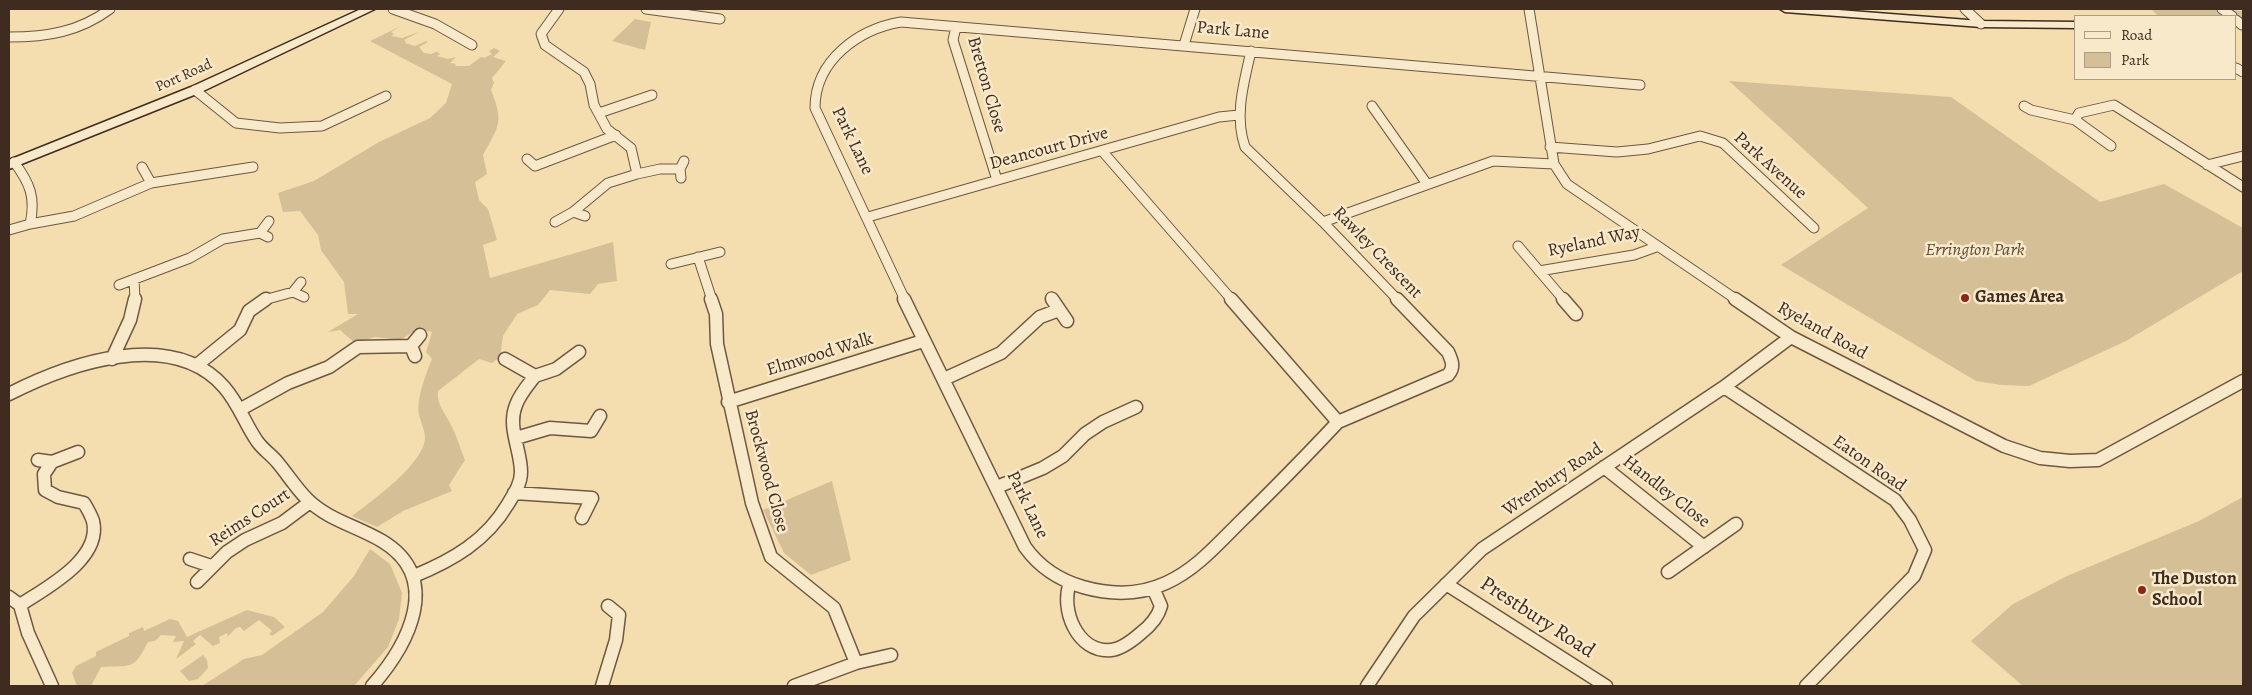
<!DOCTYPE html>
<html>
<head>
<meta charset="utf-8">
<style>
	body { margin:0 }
	#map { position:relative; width:2252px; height:695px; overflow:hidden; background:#f4ddae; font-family:Alegreya,serif }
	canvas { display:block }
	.frame { position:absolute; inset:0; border:10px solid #3f2b1f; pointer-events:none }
	.legend { position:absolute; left:2074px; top:15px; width:162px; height:65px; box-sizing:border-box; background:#f8e9ca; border:1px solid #ae9d86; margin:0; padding:6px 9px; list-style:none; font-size:15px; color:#3f2b1f }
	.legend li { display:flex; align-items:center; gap:10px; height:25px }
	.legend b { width:25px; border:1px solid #ae9d86 }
</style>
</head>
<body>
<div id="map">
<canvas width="2252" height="695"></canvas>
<div class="frame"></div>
<ul class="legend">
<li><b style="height:6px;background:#f8e9ca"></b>Road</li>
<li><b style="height:14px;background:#d5bf96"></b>Park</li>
</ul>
</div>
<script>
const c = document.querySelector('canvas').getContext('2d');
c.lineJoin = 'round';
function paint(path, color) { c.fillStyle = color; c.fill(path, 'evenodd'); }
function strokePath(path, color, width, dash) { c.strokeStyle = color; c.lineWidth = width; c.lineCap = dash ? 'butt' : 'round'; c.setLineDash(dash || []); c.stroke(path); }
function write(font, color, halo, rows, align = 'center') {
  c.font = font + ' Alegreya,serif'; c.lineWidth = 5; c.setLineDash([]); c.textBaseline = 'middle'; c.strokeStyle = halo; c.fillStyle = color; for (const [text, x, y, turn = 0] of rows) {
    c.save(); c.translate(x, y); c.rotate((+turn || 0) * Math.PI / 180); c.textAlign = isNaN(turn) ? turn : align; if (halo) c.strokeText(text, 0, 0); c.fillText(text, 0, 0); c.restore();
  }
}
paint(new Path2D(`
	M2209,9L2243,11V22L2236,16H2158L2152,10Z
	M635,19L651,22L645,50L612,41Z
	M401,26L391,32L394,34L391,36L402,38L419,32L404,40L406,42L405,43L415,46L426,41L428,42L419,47L424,53L431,54L444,49L437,52L440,54L437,56L448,59L456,57L450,63L456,64L455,66H469L481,57L484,58L492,54L489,51L494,48L500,51L493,57L506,61L492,78L494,83L491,90C504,122 499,126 483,155L487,174L475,182L479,200L488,209L497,240L483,245L490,278L613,242L617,281L598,284L590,294L550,290L538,305L517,314L503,336L500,357L492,363L479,359L438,391C436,404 446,414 451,425C457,436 460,448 465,460L449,485L452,491L403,511L377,527L352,516C372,501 424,464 425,438C425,430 421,423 419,415C416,400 426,373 432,359L426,352L432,332L418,329L400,340L375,337L355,343L340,330L328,332L358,314H348L344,282L321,250L318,235L300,211L283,212L278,193L314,181L379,142L430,118L446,103L452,84L370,41Z
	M1729,81L1951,97L2100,202L2164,184L2243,228V271L2126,341L2029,386L2001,385L1976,381L1781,265L1868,208Z
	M832,481L851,560L811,575L784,553L763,510Z
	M2243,497V686H2023L1971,641L2013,604L2067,576L2199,521Z
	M370,549L390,564L402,593L399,619L388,647L354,686H202L244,659L262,655L323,612L354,576Z
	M247,610L274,617L285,627L272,636L269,634L272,631L259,620L244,631L240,627L236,628L228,636L227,633L219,637L220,643L213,646L200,635L193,641L196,644L176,659L184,641L173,642L176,636L161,635L155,641L148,642C133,671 132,665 101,667L91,686H77L72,673L76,666L96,656V652L129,636V633L143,627L144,631L170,619L178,621L187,637Z
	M203,655L207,660L208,668L198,679L189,681L180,671Z`), '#d5bf96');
const streetFar1 = new Path2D(`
	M393,9L435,24L472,45
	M646,9L720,19
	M1529,9L1554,164L1567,184L1737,300
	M1965,9L1981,24
	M2222,9L2232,16
	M2236,20L2242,25
	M956,27L953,40L997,180
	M9,37C47,37 79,32 110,9
	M1184,45L1195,9
	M1251,51C1244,83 1234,115 1245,147L1323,222L1398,300
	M2236,68L2243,72
	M195,90L236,123L280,128L322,126L386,96
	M1372,106L1427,184
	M2024,106L2031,110L2075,120
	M599,113L652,95
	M2111,146L2075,120L2079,113L2114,105L2243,187
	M1550,147L1617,152L1648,149L1700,136L1723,143L1814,228
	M1103,152L1232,300
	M527,159L535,166L616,135
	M14,162C30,183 36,198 30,224L74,216L151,183L253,167
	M2207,165L2243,156
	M142,167L151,183
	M637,174L660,169H680
	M681,178L680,169L684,161
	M573,212L585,216
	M868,217L1219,117L1239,115
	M555,222L573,212L608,183L637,174L631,148L607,129L594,105L590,84L584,72L545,45L541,34L559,9
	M1323,222L1493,161L1554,164
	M9,230L30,224
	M268,237L260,233L269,221
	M1518,246L1564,300
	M698,257L712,300
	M671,264L720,252
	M1539,271L1634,255L1656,247
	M134,279L135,300
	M119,285L190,258L223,239L260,233
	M293,292L301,282
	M1051,297L1053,300
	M264,300L293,292L304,297
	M905,300L815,108C815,60 859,29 901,22L1640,85`);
const street = new Path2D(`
	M711,299L716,314L717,344L752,503L771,557L834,608L856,663
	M904,299L1025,547C1040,568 1059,580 1083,587C1111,595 1140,595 1166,583C1195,570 1217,545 1239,523C1273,490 1306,456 1338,422
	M1052,299L1067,321
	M1231,299L1338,422L1448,375C1455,367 1452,361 1448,352L1397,299
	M1563,299L1576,314
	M1735,299L1791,337L2004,446L2040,458L2070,461L2098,460L2243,381
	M415,356L411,346L420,335
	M112,359L130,320L135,299
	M505,359L535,376L556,369L579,352
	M197,365L240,330L249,311L266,299
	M944,379L1001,353L1040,317L1059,310
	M1724,387L1895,500L1910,520L1925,550L1914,576L1806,686
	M9,394C68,364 171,327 224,387C239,404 245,424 257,441C263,450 272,455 278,463C288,475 296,488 307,499C328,520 357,526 382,541C444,578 408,645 372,686
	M728,402L923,341
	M241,409L288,383L329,367L358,347L411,346
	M516,438L550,428L591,431L600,416
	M38,460L52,462L78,452
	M1604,467L1704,547
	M997,487L1043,468L1063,456L1085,434L1103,422L1136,407
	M514,493L592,498L582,518
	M190,559L211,566
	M1668,572L1736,524
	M414,576C453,560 486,541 508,504C514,494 521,484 521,472C521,450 507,427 516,405C520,394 528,385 535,376
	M197,582L227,552L245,540L282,523L310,502
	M1070,583C1060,609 1077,653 1111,650C1122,649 1133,640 1141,633C1150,626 1158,617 1161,606L1153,588
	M1446,584L1606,686
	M9,597L20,605L28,633L52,686
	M20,605C46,588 102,559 93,521C91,515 87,508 84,503L58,497L45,490L44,474L52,462
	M602,686L616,640L619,615L608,606
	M794,686L856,663L891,655
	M1367,686L1414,616L1482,549L1724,387L1791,337`);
const secondary = new Path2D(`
	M361,9H375L199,93L9,169V160L191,87Z
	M1780,9H1825L1981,21L2076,22V28L1981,27L1785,12Z`);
strokePath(streetFar1, '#6c5843', 11);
strokePath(street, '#6c5843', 15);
strokePath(secondary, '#3f2b1f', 3);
strokePath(streetFar1, '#f8e9ca', 9);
strokePath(street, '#f8e9ca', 12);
paint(secondary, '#f8e9ca');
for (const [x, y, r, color] of [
	[1965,298,5,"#8f2418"],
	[2142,590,5,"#8f2418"]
]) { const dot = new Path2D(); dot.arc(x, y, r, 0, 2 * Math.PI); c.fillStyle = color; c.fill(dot); strokePath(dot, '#f8e9ca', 2); }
write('15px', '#3f2b1f', '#f8e9ca', [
	["Port Road",184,76,-24]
]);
write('18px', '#3f2b1f', '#f8e9ca', [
	["Park Lane",1233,31,5],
	["Bretton Close",986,85,74],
	["Park Lane",852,141,64],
	["Deancourt Drive",1049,149,-15],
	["Park Avenue",1770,166,42],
	["Ryeland Way",1594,242,-12],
	["Rawley Crescent",1377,253,46],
	["Ryeland Road",1822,331,29],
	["Elmwood Walk",820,355,-17],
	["Eaton Road",1869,464,35],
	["Brockwood Close",766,471,75],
	["Wrenbury Road",1553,480,-34],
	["Handley Close",1666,492,38],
	["Park Lane",1027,505,64],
	["Reims Court",250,518,-33]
]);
write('italic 18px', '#5d4937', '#f8e9ca', [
	["Errington Park",1975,251]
]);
write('bold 18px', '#3f2b1f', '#f8e9ca', [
	["Games Area",1975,298],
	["The Duston",2152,580],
	["School",2152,601]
], 'left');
write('21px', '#3f2b1f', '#f8e9ca', [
	["Prestbury Road",1537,618,33]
]);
</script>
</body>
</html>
